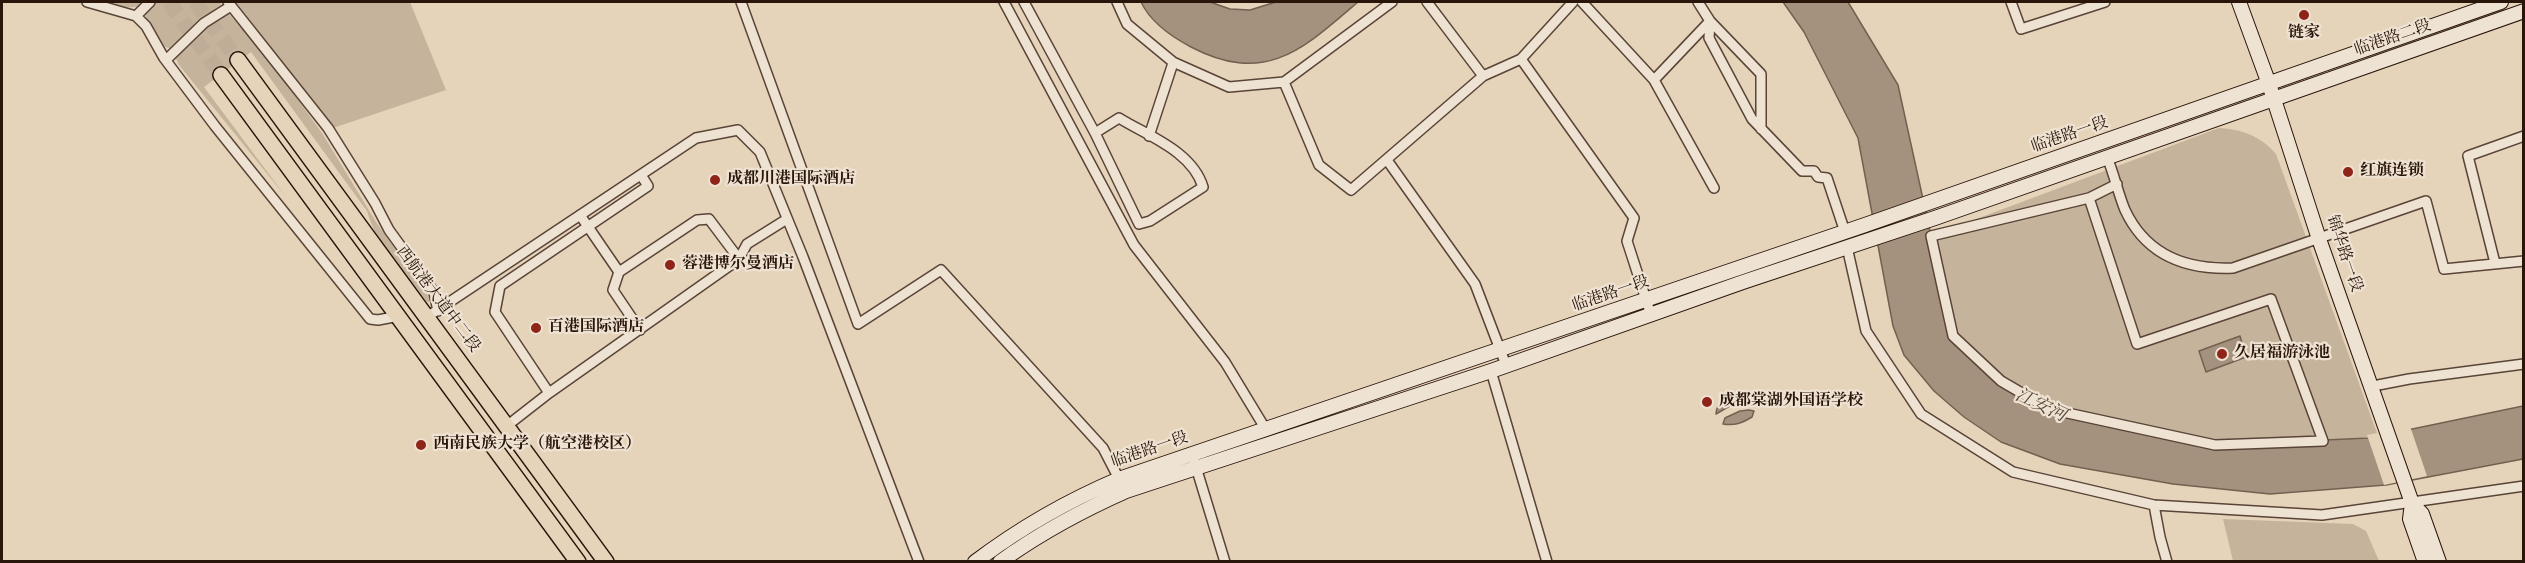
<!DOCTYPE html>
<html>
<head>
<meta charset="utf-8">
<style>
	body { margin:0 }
	#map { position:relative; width:2525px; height:563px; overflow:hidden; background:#e5d3ba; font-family:Vollkorn,serif }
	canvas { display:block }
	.frame { position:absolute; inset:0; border:3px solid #2a150b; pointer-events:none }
</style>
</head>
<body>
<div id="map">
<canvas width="2525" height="563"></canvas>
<div class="frame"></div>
</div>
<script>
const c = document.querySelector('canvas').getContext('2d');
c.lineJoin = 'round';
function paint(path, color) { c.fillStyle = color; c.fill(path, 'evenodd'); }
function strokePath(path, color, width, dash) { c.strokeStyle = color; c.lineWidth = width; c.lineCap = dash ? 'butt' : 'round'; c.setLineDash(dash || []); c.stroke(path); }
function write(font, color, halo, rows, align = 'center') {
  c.font = font + ' Vollkorn,"Noto Serif SC",serif'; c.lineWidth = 4.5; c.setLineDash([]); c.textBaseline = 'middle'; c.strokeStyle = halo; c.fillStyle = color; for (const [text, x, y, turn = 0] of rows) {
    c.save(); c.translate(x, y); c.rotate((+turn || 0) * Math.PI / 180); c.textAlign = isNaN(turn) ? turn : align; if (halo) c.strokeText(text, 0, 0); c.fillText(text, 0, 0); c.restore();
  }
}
paint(new Path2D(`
	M96,2H146L142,6C126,9 113,7 96,2Z
	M154,2H220L221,5L173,49C158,48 148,27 145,14Z
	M236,2H410L446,90L333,128Z
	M228,13L266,56L322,133L376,222L432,301L427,302C406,274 376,245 367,211L251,52L204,87L286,197L179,65L175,56L205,26Z
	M2219,128C2241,129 2261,136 2276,154L2378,436L2319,442L2215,445L2049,409L2001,381L1953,336L1931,236Z
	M2223,519L2353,524L2366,531L2379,561H2233Z`), '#c5b39c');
const water = new Path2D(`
	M1141,2H1210L1230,9L1250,10L1276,2H1358C1303,49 1266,86 1191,47C1172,37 1151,23 1141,2Z
	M1783,2H1848L1898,85L1953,336L1971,354L2049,409L2215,445L2369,438L2523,406V459L2386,485L2270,494L2173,484L2060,464L2001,442L1964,417L1934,391L1904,355L1893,326L1858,138L1804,32Z
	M2240,336L2246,357L2206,372L2199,351Z
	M1735,393L1744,394L1754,402L1733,404L1716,414C1717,402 1724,397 1735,393Z
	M1749,410L1754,411L1752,417C1742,423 1735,426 1723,424L1725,418L1740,411Z`);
paint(water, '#a5927e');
strokePath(water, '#746050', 1.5);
paint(new Path2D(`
	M2410,426L2427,476L2384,485L2367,435Z`), '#e5d3ba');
strokePath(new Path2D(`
	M169,2L221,75
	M195,2L238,60`), '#c0ad97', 15, [15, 8]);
const street = new Path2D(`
	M87,2L136,16L146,26L164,58L215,126L370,319L378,320L399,316
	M228,2L328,128L375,203L389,230L434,292L438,311
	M741,2L858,324L941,270L1103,448L1119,479
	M1004,2L1134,245L1225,362L1265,428
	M1024,2L1095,133L1119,118C1148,136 1192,151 1203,187L1150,221L1139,224L1095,133
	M1117,2L1127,24L1173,62L1229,87L1284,82L1392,2
	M1427,2L1483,76
	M1582,2L1654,80L1714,188
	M1698,2L1710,21L1761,74V129
	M2011,2L2021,29L2105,2
	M136,16L150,2
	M1710,21L1709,38L1752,119L1802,171H1814L1818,177L1827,178L1845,232
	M1521,59L1634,218L1627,241L1651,315
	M166,60L204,23L231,6
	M1654,80L1710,21
	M1284,82L1319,165L1351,190L1483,76L1521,59L1573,2
	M1149,136L1173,63
	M2107,157C2114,174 2118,193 2125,210C2146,255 2186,270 2233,268L2426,201L2444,269L2524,261
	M1387,160L1475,284L1506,365
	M2089,198L2137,344L2271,299L2323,441L2215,445L2049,409L2001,381L1953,336L1931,236L2089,198L2117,184
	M580,215L619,272L613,290L640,330
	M1847,247L1866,331L1921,414L2013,472L2154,505L2322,515L2524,486
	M2495,263L2468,156L2524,136
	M619,272L697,220L709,219L739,259
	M427,317L696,138L738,130L760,152L803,257L919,562
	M1491,371L1547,562
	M2373,386L2409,379L2524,364
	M549,393L495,312L500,286L648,186L641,175
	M508,425L549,393L739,259L747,244L787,219
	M1192,454L1225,562
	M2154,505L2160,537L2167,562`);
const secondary = new Path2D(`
	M2239,2L2269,84L2319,239L2412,503L2422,514L2439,562
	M2412,503L2410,519L2425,562
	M975,562C1020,528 1067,501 1119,479L1865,225L2501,2
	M1000,562C1040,533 1081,511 1126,491L1491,371L1743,282L1935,218L2524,11`);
const primary = new Path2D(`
	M238,60L606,562
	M221,75L578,562`);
strokePath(street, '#594437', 12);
strokePath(secondary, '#2a150b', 16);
strokePath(primary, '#2a150b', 18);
strokePath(street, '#eee2d2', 9);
strokePath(secondary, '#eee2d2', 14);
strokePath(primary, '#e5d3ba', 15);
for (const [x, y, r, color] of [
	[2304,15,6,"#8f2418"],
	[2348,172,6,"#8f2418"],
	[715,180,6,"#8f2418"],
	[670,265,6,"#8f2418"],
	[536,328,6,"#8f2418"],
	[2222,354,6,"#8f2418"],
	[1707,402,6,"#8f2418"],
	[421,445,6,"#8f2418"]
]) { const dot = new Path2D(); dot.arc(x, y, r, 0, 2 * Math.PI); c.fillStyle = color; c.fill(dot); strokePath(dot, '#eee2d2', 2); }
write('bold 16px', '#2a150b', '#eee2d2', [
	["链家",2304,34,"center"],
	["红旗连锁",2360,172],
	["成都川港国际酒店",727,180],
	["蓉港博尔曼酒店",682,265],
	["百港国际酒店",548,328],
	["久居福游泳池",2234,354],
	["成都棠湖外国语学校",1719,402],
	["西南民族大学（航空港校区）",433,445]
], 'left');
write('16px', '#2a150b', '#eee2d2', [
	["临港路二段",2393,39,-19],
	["临港路一段",2070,136,-19],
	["锦华路一段",2343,254,71],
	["临港路一段",1611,295,-19],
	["西航港大道中二段",437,300,53],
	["临港路一段",1150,451,-19]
]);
write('italic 18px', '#5b4739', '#eee2d2', [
	["江安河",2040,407,25]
]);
</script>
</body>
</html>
